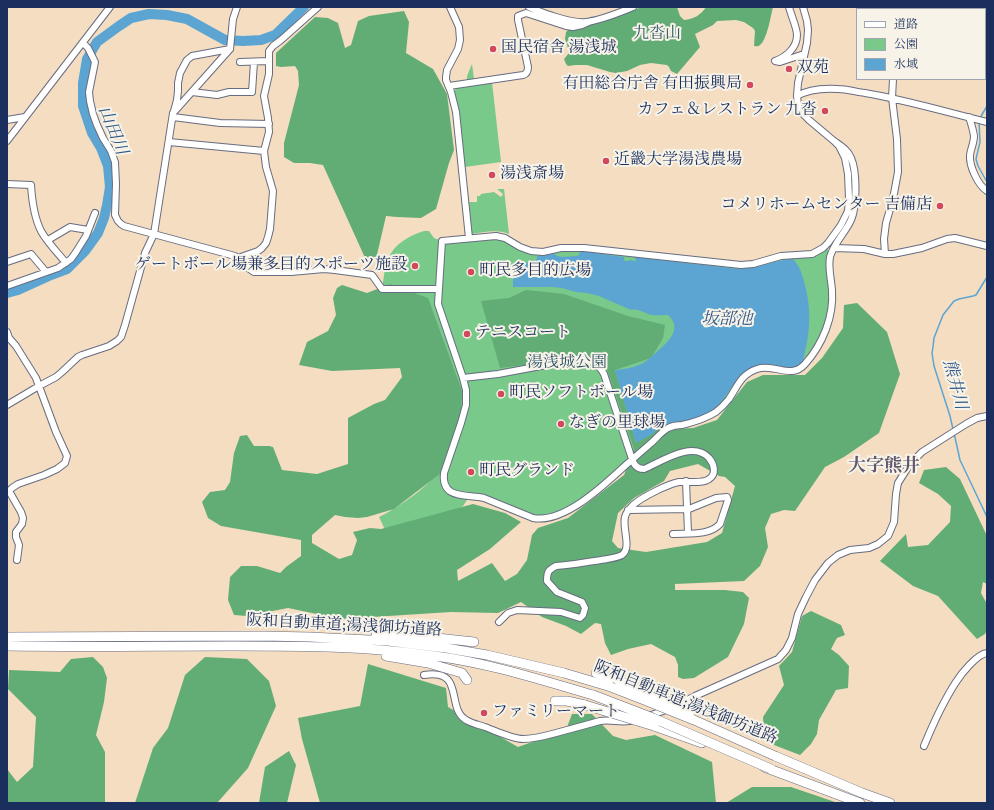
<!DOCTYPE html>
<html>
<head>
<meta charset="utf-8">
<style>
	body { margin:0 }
	#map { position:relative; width:994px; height:810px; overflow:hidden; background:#f4ddc1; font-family:"Sorts Mill Goudy","Noto Serif JP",serif }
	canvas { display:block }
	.frame { position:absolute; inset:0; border:8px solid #1b2f5e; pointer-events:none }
	.legend { position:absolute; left:856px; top:8px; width:130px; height:72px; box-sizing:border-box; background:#f7f3e8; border:1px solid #9fa5b1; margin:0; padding:5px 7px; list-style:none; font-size:12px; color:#1b2f5e }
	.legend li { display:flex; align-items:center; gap:8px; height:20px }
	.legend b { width:20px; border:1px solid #9fa5b1 }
</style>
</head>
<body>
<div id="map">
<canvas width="994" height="810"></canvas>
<div class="frame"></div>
<ul class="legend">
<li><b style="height:5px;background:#fff"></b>道路</li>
<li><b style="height:11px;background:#79c98a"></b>公園</li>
<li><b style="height:11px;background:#5ca5d3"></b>水域</li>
</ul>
</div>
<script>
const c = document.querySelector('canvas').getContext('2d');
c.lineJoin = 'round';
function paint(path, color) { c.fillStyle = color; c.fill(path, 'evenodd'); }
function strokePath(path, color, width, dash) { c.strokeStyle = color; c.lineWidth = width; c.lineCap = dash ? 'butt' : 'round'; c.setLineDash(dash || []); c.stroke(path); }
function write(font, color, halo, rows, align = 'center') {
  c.font = font + ' "Sorts Mill Goudy","Noto Serif JP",serif'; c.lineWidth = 4; c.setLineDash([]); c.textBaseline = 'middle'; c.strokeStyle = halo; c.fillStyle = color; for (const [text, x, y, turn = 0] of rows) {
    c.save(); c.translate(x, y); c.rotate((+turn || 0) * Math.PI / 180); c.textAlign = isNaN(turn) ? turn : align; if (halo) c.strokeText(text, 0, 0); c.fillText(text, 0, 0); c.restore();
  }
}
paint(new Path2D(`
	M472,64L474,79L467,81V76Z
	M492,82L501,162L465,167L459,114L454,94L456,87Z
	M497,189H504L509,234C497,229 485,232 472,234L469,202H477V196H480L481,194L494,192L501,197L503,194Z
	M424,231H429L434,238L442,241L496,236L526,250L561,248L741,265L773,258L805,255L828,243V254L832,291L823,337L798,370L773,368L752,371L716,411L671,427L579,504L541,519L484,498L472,497L467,500L463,506L458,509L389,538L379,517C394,510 427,488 435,475L382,289C384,279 384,268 388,259C394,244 410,235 424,231Z`), '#79c98a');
paint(new Path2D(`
	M642,7H677L680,16L684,20C694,19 701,15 706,7H773C771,15 767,40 760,45C758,47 757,46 754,46L755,31L753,28L744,22L736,20L717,21L713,25L695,34L700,47L677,74L671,71L669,67L667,65L651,63L640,65L627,71L616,73L610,72L587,65H575L568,66L566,64L564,59L569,53L567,44L565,39L566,32L569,29L608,19Z
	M404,11L409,22L406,53L433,69L447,94L454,150L449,163L436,209L421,218L397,217L386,216L376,259L366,260L323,165L310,163H294L284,157V143L299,85L298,71L295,66L281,67L276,66V53L315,17L328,18L338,23L345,48L351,45L358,21L369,16Z
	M390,284L428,298L462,391L461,413L441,473L394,509L367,517L358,518L345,517L335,515L312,535V543L339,559L352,555L357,540L353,532L370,528L381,529L473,504L505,513L521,522L490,549L457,570L458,581L492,563L505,581L517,574L527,560L532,535L538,528L568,518L624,475L634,449L607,369L557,368L524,365L500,368L481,301L509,298L526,290L564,294L628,316L665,325L663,338L651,358L615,370L636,443L656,430L693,428L717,420L747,382L763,375H805L822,358L843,328L844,305L857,303L887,332L900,374L879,433L844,457L825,467L795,511L784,510L771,514L765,528L768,547L760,566L744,581L675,584V590H725L743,592L749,598L744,624L728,657L694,678L683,679L678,677V665L675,657L651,644L628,649L611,655L605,643L601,624L595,623L581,634L566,626L542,617L521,602L498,613L451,612L341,619L288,608L247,616L234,615L228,600L230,577L241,566H257L280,573L286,567L301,556V540L221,526L208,518L202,502L210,492L225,490L230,482L234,453L240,436L247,435L254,446H269L273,447L282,470L317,474L348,464V418L374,404L385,400L402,377L400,368L332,371L299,365L307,342L328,331L336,315L333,298L337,288L342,285L367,293ZM698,464L719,476L725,477L735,486L722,533L707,542L646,552L618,548L612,541L618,513L634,498L664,481L670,471Z
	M946,467L960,479L987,536V584L983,582L981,593L987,604V630L985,634L977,639L938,596L913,586L880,561L906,534L908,547L928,545L950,522L951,506L938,494L919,483L924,470Z
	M811,611L841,625L845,635L837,638L831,649L839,655L849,666L848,688L836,690L819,720L817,734L811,744L800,755L774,745L764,733L763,717L784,685L779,666L792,652L802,616Z
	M93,657L103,667L107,678L104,702L96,735L105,752V803H7V769L17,782L33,767L36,717L8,689L9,670L60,672L71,659Z
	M205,657L247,659L269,681L276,706L248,768L217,803H135L153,748L168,728L185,675Z
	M368,664L446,688L448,707L518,747L566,730L572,714H592L613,736L626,740L655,735L712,762L716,803H320L302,739L298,718L360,706Z
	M289,751L296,765L287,803H259L265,767Z
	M752,787H791L838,803H726Z`), '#62ad76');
paint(new Path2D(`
	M580,251L624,257V260L625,261H628L630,260L634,261H636V259L633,257L738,269C757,269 774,260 793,259C801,267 803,278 806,289C811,311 810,331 805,352C804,356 803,361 801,364C794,374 779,364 770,364C765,364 759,365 755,367C735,373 729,397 713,410C697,422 677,421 658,426L654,433L636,443L615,370C624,369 634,368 643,363C649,360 654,354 660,349C670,340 682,328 668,315C663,315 657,316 652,315C645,314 639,308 631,310L599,296L587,293L576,292L562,288L552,287H513V263L516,264L523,261L526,263L530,262L531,260L535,261L537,259V256L555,254L557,256L563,257L577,256L579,255Z`), '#5ca5d3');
strokePath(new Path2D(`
	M980,118L987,106
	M979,121L980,142L976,159L978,166L987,182
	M953,429L950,416L934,366L932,353L933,347L934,338L943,315L954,301L959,299L973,296L976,295L987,277
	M954,433L960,460L987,517`), '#5ca5d3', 1.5);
strokePath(new Path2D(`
	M7,293L18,290L51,275L67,269L85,251L98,233L104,218L107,205L110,187L108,166L101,148L92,133L83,106V83L87,59L97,42L119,26L131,18L149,14L167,15L187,19L225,40L243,41L261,40L275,35L304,7`), '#5ca5d3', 10);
const minor = new Path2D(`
	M450,7L459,27L460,40L458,49L447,70L446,77V80L451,92L456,112L469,238
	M529,7C542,13 573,24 586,22C602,20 618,13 633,7
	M789,7C791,15 797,28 797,35C797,48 786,57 775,61L780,62L804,54
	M803,7L807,21L808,30L807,43L798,83L797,96L798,105L802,113L809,120L834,141L839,146L845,158L848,174L849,198L848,211L841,225L828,243L823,248L812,254L781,256L753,264L741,265L584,248H561L543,252L531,251L520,247L505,238L496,236L442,241L438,304L463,378L466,390V405L461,423L444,473C441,500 467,494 484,498L533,518C565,524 606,483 627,464C635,457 642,451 650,444C656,439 661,432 668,428C672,426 678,425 682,425C695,422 705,419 716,412C721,408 725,404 729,399C738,386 740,375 757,369C775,363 791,380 805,364C823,344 834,316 832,290C831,278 828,268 830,257C834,243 845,233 851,220C857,207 857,171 851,158C848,150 841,146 834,141
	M900,9V7
	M83,43L88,48L95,62L89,92L90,101L93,114L97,125L103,138L111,151L115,162L116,184L115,215L118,221L121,224L124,226L235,256L241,261L245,266L254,272H291L324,269L335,270L372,275L382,289H439
	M240,62L269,61
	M449,86L523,75C527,74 528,71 528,67L518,20V16L526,13L566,26L573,27L582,25L591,21
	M192,92L217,95L229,92H252L254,62
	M797,96C809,89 824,88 838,89C847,89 856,92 865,93C906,100 946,112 987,122
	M174,111L177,100L178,91V83L180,73L187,60L192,56L230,49
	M173,117L220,123L269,124
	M969,117C971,123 973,129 974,136C974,143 971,148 970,155C969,166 978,185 987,191
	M7,120L25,117
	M7,141L110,7
	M169,142L264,151
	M7,184L31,185C32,201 34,217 41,231C47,242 58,253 66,263
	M48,240L70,227L88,230
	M834,248L864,249L885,254H893L922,248L947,239L955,238L987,246
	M885,254L884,239L886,223L893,199L898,172L897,139L892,98L893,79
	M238,258L258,251L262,248L266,243L268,237L270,229L273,191L266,167L264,151L269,132L268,118L264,96L269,74V51L273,46L281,40L318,7
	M7,262L31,254L46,272
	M7,286L58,268L71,259L76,252L86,236L95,213
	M7,332L9,338L16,346L36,378L56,432L67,456L65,463L57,469L44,475L18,484L12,488L9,491L21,512L23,518L22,524L16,532V537L19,545L17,560
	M463,378L498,374L578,359C590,359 598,363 604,374L630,453C633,461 634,469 644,469C661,462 692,440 709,458C714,464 717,474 709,479C703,484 688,481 679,482C668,484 642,497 633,505C630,508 626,512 625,517C622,528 632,548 622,555C617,558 607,559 601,560C586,562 571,565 556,566C548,570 547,572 547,581L557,592L582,602L585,608L583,615L580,618L561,612L517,610L508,613L499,622
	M7,405L39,386L56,377L62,372L78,357L82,355L109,346L117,341L121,337L125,325L145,253L154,234L173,113L230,49L233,19L237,7
	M686,481L688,533
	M628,510L689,509L716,498L727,497L728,500L720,524C709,536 688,533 673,534
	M424,675C467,668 444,710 468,721C473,724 480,725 485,727C496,731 512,739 523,739C534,739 545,736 556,733C571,729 586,725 600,721C612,719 623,724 634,720
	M648,716L672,708L695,696L778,659L786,650L792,638L798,614L806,597L815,580L828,563L838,555L850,550L869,548L878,544L888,536L894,522L896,494L898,483L910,464L922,452L966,424L977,418L987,416
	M924,746C933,724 943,702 956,682C961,674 977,654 987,653`);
const highway = new Path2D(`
	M376,635C409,635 441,638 474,642
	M7,637L263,636L310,637L388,641L446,648L487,655L564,673L611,687
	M7,646C82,647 158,646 233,646C301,646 368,646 435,656C489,663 541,680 593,695
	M386,656L428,663L462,673L467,680
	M596,673L619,681
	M555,701H567L585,705
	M654,726L702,743
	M775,756L862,793L890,803
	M764,767L860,803`);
strokePath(minor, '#676c81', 8);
strokePath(highway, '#676c81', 10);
strokePath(minor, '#fff', 6);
strokePath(highway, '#fff', 9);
const highwayBridge = new Path2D(`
	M619,681L652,694L690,712
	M611,687L647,701L694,720L775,756
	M593,695L653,718L771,769
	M585,705L654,726`);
strokePath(highwayBridge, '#676c81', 10, []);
strokePath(highwayBridge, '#fff', 9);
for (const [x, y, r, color] of [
	[493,49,4,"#d1495b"],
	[789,69,4,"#d1495b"],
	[750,85,4,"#d1495b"],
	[825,111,4,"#d1495b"],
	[606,161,4,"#d1495b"],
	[492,175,4,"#d1495b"],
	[940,206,4,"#d1495b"],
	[415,266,4,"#d1495b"],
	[471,272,4,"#d1495b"],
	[467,334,4,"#d1495b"],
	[501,394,4,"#d1495b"],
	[561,424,4,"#d1495b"],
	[471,472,4,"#d1495b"],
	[484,713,4,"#d1495b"]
]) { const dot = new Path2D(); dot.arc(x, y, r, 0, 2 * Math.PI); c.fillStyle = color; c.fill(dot); strokePath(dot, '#f7f3e8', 1.5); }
write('16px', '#325669', '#f7f3e8', [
	["九沓山",657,35],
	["湯浅城公園",567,364]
]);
write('16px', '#1b2f5e', '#f7f3e8', [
	["国民宿舎 湯浅城",501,49],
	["双苑",797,69],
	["有田総合庁舎 有田振興局",742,85,"right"],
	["カフェ＆レストラン 九沓",817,111,"right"],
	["近畿大学湯浅農場",614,161],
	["湯浅斎場",500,175],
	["コメリホームセンター 吉備店",932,206,"right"],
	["ゲートボール場兼多目的スポーツ施設",407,266,"right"],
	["町民多目的広場",479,272],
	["テニスコート",475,334],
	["町民ソフトボール場",509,394],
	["なぎの里球場",569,424],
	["町民グランド",479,472],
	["ファミリーマート",492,713]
], 'left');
write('16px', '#1b2f5e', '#f7f3e8', [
	["阪和自動車道;湯浅御坊道路",344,627,3],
	["阪和自動車道;湯浅御坊道路",685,704,22]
]);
write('italic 17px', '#325887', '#f7f3e8', [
	["山田川",111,131,68],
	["坂部池",727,321],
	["熊井川",953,385,75]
]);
write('bold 18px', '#60576e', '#f7f3e8', [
	["大字熊井",884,468]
]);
</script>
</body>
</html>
